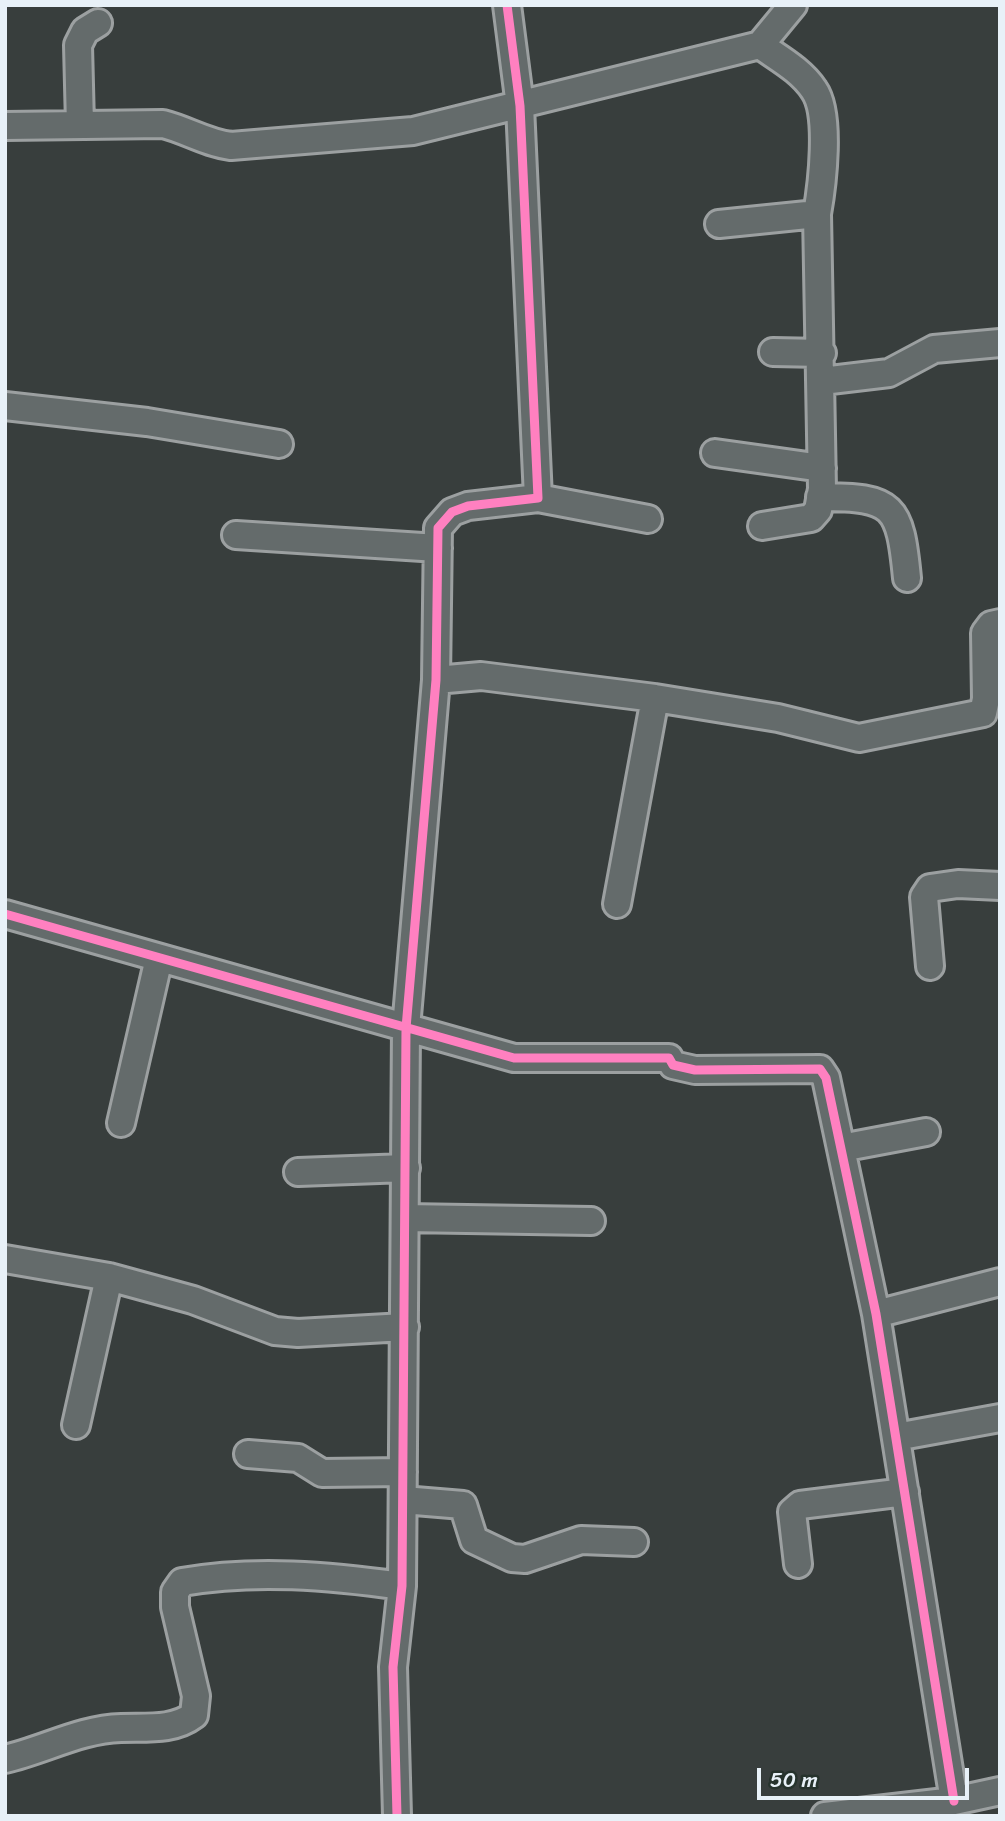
<!DOCTYPE html>
<html>
<head>
<meta charset="utf-8">
<style>
	body { margin:0 }
	#map { position:relative; width:1005px; height:1821px; overflow:hidden; background:#383e3d; font-family:Sriracha,sans-serif }
	canvas { display:block }
	.frame { position:absolute; inset:0; border:7px solid #e8f1f8; pointer-events:none }
	.scale { position:absolute; left:757px; top:1768px; width:212px; height:32px; box-sizing:border-box; border:4px solid #e8f1f8; border-top:0; padding-left:9px; font-size:21px; line-height:24px; white-space:nowrap; color:#e8f1f8; -webkit-text-stroke:5px #26332d; paint-order:stroke }
</style>
</head>
<body>
<div id="map">
<canvas width="1005" height="1821"></canvas>
<div class="frame"></div>
<div class="scale">50 m</div>
</div>
<script>
const c = document.querySelector('canvas').getContext('2d');
c.lineJoin = 'round';
function strokePath(path, color, width, dash) { c.strokeStyle = color; c.lineWidth = width; c.lineCap = dash ? 'butt' : 'round'; c.setLineDash(dash || []); c.stroke(path); }
const street = new Path2D(`
	M760,45C778,58 801,70 814,90C831,114 822,186 817,214L822,489L818,510L811,518L762,526
	M80,125L78,45L85,31L98,23
	M5,126L163,124C187,130 206,143 231,146L413,131L760,45L793,5
	M719,224L817,214
	M773,352L822,353
	M822,381L889,373L934,349L1000,343
	M5,406L147,422L279,444
	M715,453L822,468
	M820,497C894,497 900,505 907,578
	M538,498L648,519
	M236,535L438,548
	M436,680L481,676L655,698L778,718L859,738L983,713L986,699L985,633L991,625L1000,623
	M617,904L655,698
	M5,914L514,1058H669L673,1065L695,1070L820,1069L826,1078L876,1314L954,1801
	M930,966L924,897L930,888L958,884L1000,886
	M121,1123L159,958
	M841,1148L926,1132
	M298,1172L406,1168
	M405,1218L591,1221
	M5,1259L109,1277L193,1300L275,1331L298,1333L405,1327
	M876,1314L1000,1282
	M76,1425L109,1277
	M896,1437L1000,1418
	M248,1454L298,1458L322,1473L403,1472
	M403,1500L463,1505L474,1540L512,1558L525,1559L581,1540L634,1542
	M798,1564L792,1512L800,1505L905,1492
	M5,1759C44,1750 81,1729 121,1728C146,1727 173,1731 194,1715L196,1696L175,1607V1592L182,1582C255,1569 330,1576 402,1586
	M397,1816L393,1667L402,1586L406,1028L436,680L438,528L452,512L468,506L538,498L520,106L507,5
	M825,1816L954,1801L1000,1791`);
strokePath(street, '#9ca0a1', 32);
strokePath(street, '#646b6b', 26);
strokePath(new Path2D(`
	M5,914L514,1058H669L673,1065L695,1070L820,1069L826,1078L876,1314L954,1801
	M397,1816L393,1667L402,1586L406,1028L436,680L438,528L452,512L468,506L538,498L520,106L507,5`), '#ff80c0', 9);
</script>
</body>
</html>
